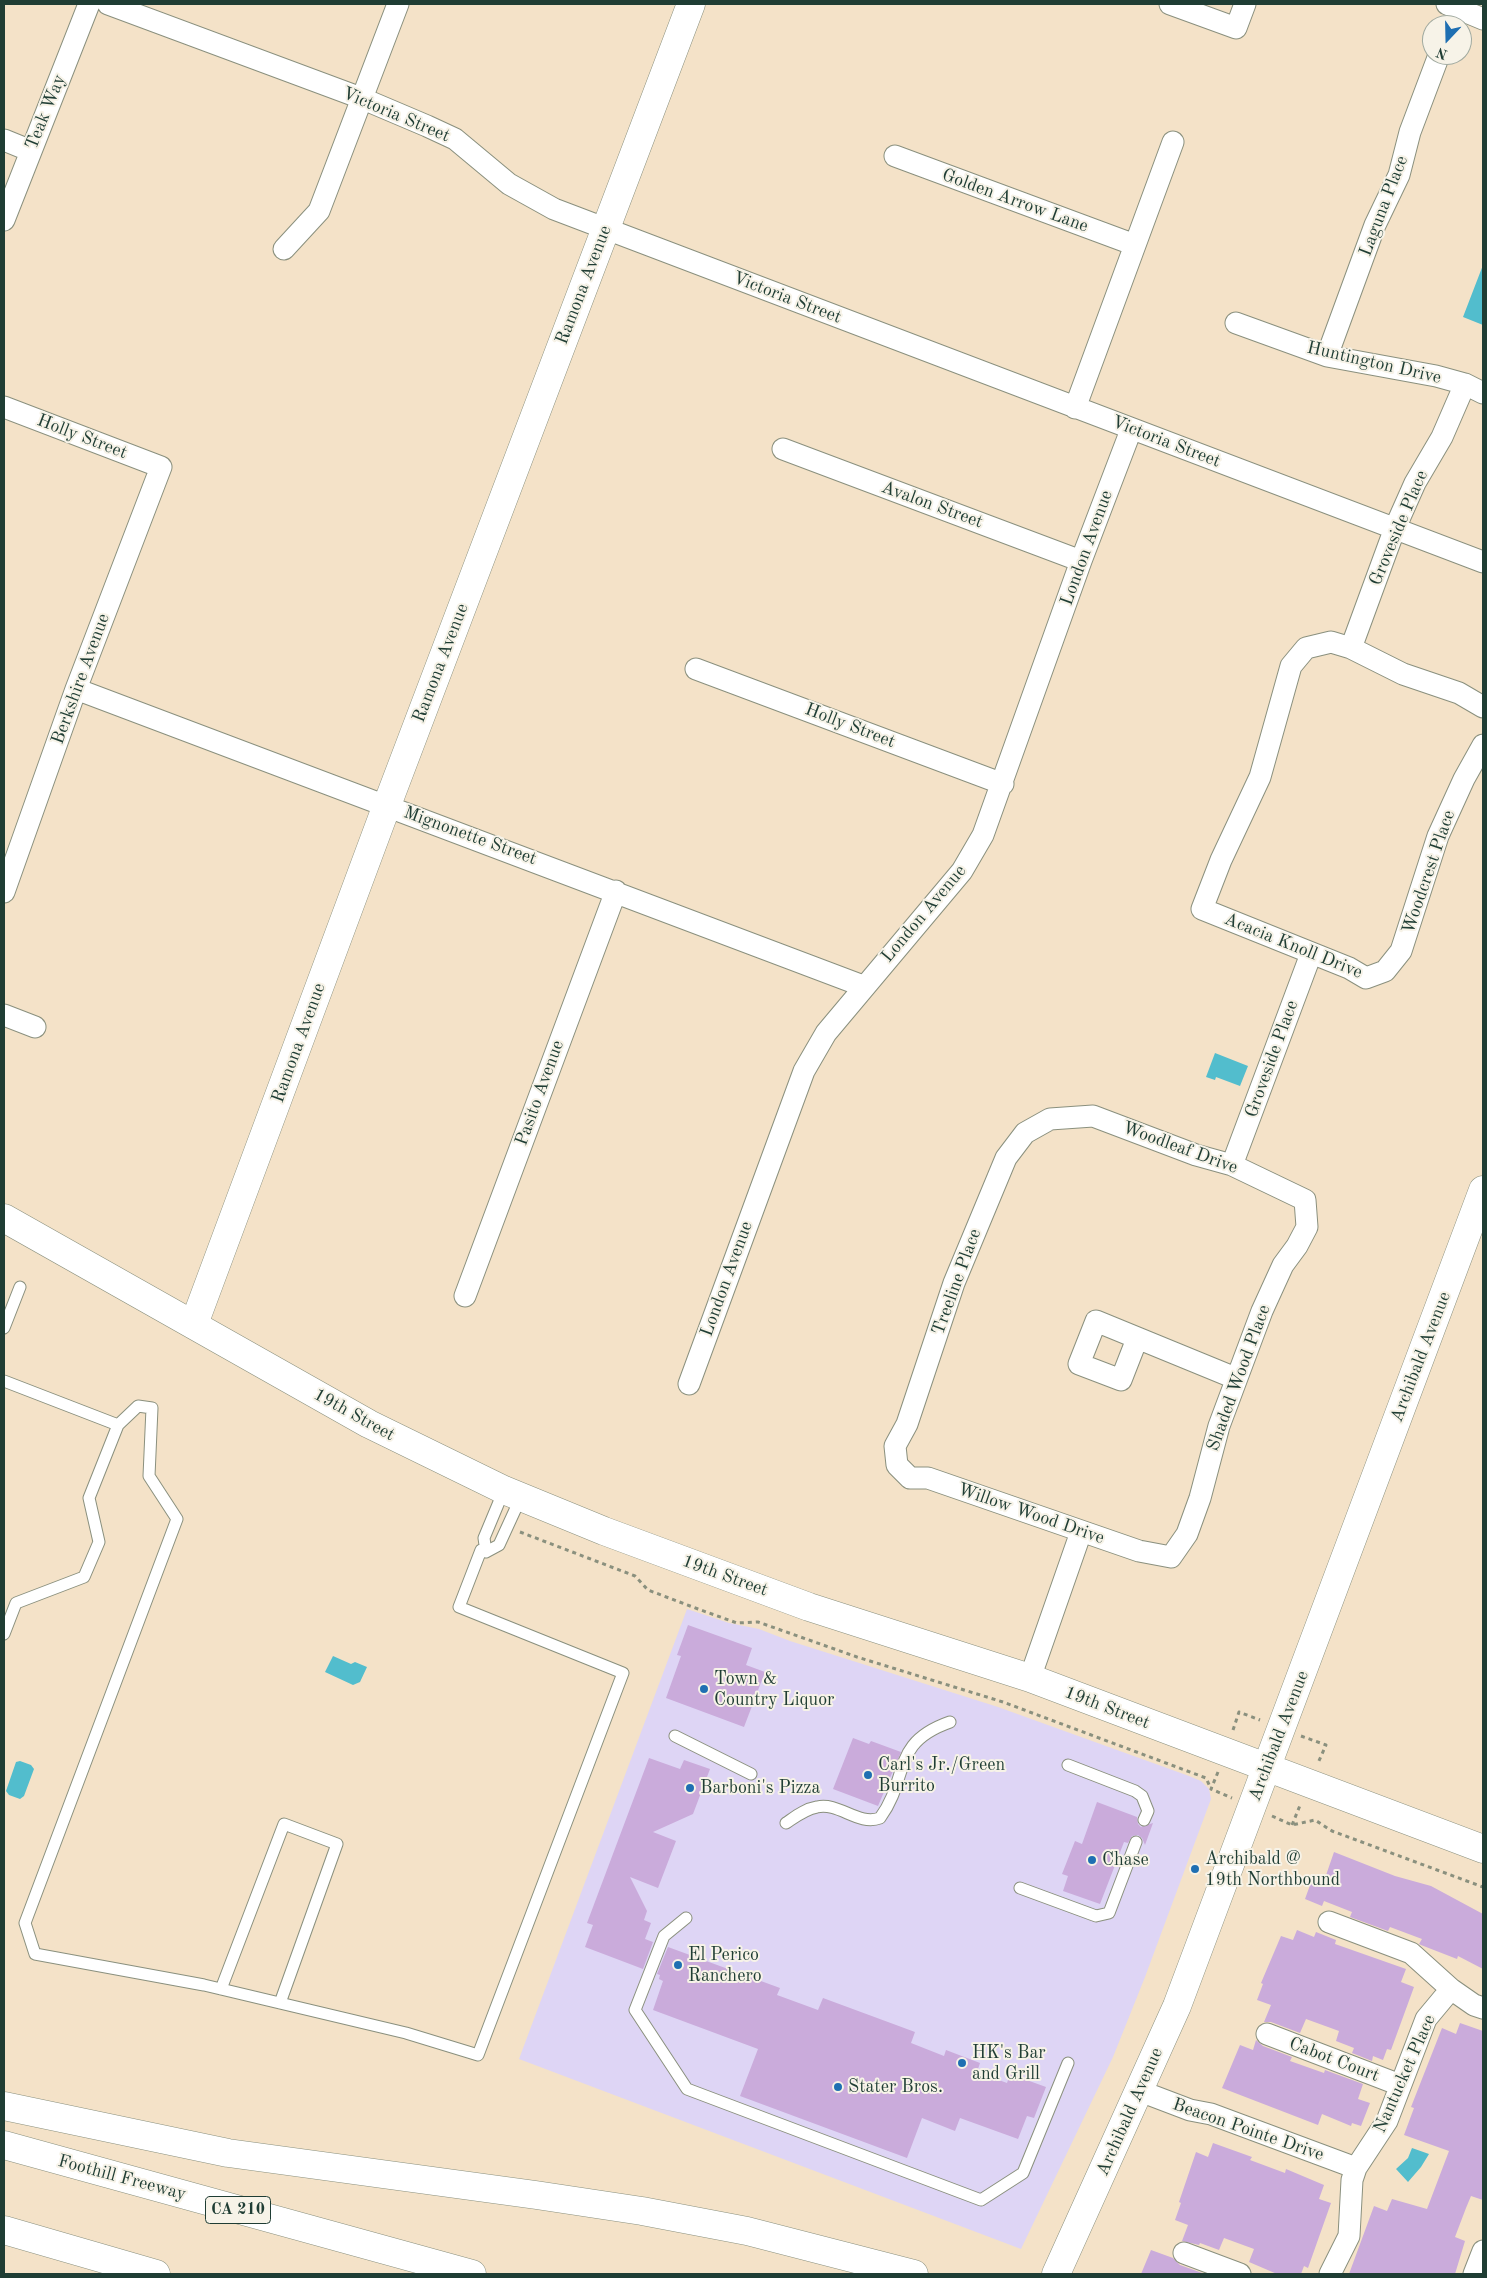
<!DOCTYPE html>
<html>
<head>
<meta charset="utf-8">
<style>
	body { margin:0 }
	#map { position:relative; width:1487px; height:2278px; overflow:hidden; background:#f4e2c8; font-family:"Old Standard TT",serif }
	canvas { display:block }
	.frame { position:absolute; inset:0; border:5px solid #1f3d34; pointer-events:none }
	.north { position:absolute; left:1422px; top:15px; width:50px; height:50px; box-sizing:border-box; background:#f7f3e8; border:1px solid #a1aaa0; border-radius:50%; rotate:201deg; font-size:14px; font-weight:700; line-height:20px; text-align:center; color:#1f3d34 }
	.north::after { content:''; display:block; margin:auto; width:18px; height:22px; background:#1f6fb2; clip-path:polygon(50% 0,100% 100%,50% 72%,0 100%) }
</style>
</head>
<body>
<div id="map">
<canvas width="1487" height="2278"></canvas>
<div class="frame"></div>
<div class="north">N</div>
</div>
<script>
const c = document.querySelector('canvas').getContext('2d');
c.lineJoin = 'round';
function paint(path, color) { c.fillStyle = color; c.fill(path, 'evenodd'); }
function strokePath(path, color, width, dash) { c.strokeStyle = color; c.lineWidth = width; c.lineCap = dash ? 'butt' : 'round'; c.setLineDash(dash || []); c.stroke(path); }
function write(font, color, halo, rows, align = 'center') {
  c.font = font + ' "Old Standard TT",serif'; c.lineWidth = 4; c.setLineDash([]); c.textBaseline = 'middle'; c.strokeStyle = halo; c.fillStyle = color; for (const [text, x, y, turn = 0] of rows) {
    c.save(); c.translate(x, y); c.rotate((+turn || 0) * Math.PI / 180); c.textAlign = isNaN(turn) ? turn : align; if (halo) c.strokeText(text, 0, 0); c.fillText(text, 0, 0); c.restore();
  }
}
paint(new Path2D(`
	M687,1609L729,1623L759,1629L790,1641L998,1707L1189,1776L1201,1781L1209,1789L1211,1799L1145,1977L1113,2057L1021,2249L519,2059Z`), '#ded5f5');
paint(new Path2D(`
	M1483,265V325L1463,317Z
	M1215,1053L1248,1066L1240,1086L1216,1077L1215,1080L1206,1077Z
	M333,1656L351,1664L355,1662L367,1667L360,1682L353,1685L325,1672Z
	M20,1761L31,1765L34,1769L24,1796L20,1799L9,1795L6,1791L16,1762Z
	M1412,2148L1429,2154L1421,2167L1408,2182L1396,2169L1408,2158Z`), '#52bdcd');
paint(new Path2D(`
	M688,1625L752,1648L746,1665L765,1672L744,1727L666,1698L681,1656L677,1655Z
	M853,1738L869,1744L871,1741L901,1752L878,1806L833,1789Z
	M649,1758L680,1769L684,1760L710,1769L693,1814L653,1832L676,1841L658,1888L630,1877L647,1911L644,1920L651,1923L645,1939L653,1942L643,1969L585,1947L593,1925L587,1923Z
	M1097,1802L1137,1817L1138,1824L1141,1827L1153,1823L1145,1845L1142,1838L1138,1835L1132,1836L1128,1843L1124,1842L1100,1904L1063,1891L1068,1876L1062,1874L1075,1841L1082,1844Z
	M1334,1852L1395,1876L1431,1886L1483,1914V1969L1458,1956L1457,1959L1421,1945L1419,1944L1422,1939L1390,1927L1388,1931L1350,1917L1352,1912L1324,1901L1322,1906L1305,1899L1313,1877L1324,1881Z
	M1297,1930L1314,1937L1316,1932L1336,1940L1335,1944L1406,1969L1401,1982L1414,1987L1391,2050L1387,2049L1383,2060L1373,2056L1372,2061L1352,2053L1354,2048L1336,2041L1339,2031L1306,2019L1300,2033L1271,2022H1264L1271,2005L1257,2000L1263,1984L1261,1983L1281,1936L1293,1940Z
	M668,1947L780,1988L777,1995L818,2010L823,1998L915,2032L911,2043L944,2056L946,2050L980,2063L977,2072L1007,2083L1010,2074L1046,2087L1034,2118L1027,2116L1018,2139L960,2118L955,2131L922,2118L907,2158L740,2096L758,2049L653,2010L663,1981L659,1979L660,1975L657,1974Z
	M1460,2023L1483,2031V2200L1471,2196L1466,2208L1455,2237L1465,2241L1455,2274H1349L1374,2206L1387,2211L1392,2199L1427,2209L1449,2151L1404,2135L1414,2108L1411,2107L1442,2028L1456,2034Z
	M1256,2040L1263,2046L1292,2057L1290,2061L1324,2073L1325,2070L1363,2084L1358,2099L1370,2103L1361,2126L1352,2123L1351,2126L1322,2114L1318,2125L1222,2088L1240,2045L1253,2050Z
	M1213,2143L1252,2157L1250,2160L1285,2173L1286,2169L1324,2185L1319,2199L1331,2203L1308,2268L1304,2266L1301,2274H1277L1249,2262L1254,2249L1224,2238L1219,2250L1200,2243L1199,2245L1182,2241L1188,2225L1175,2220L1181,2203L1179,2202L1196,2152L1208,2157Z
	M1151,2250L1173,2258L1180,2265L1205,2274H1141Z`), '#caabdb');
const lane = new Path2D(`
	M4,1328L20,1287
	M4,1381L118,1425
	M504,1490L484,1538L486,1552L499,1545L521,1497
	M4,1634L16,1603L84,1577L99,1542L89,1498L118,1425L138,1406L152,1408L149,1476L177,1519L25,1923L35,1954L204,1985L406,2033L478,2055L623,1673L459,1607L481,1550
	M675,1736L751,1774
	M1068,1765L1135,1791L1142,1796L1148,1811L1144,1820
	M786,1823C795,1817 805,1809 817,1807C839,1802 858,1826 880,1818C910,1777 890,1743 950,1722
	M1020,1888L1096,1916L1109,1913L1136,1842
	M686,1918L664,1936L635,2010L687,2089L981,2200L1023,2173L1068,2063
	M221,1989L284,1824L337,1844L280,2003`);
const street = new Path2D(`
	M108,4L361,98L427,126L455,139L509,184L554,209L1483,562
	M1170,4L1236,28L1245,4
	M1447,4L1483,19
	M4,140L31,151
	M895,156L1135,245
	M4,220L89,4
	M284,249L319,211L398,4
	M1236,323L1327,356L1436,376L1465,384L1483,393
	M1327,356L1375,225L1399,175L1410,132L1439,55
	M4,407L161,467L76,689L4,892
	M1075,408L1173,142
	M783,449L1081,561
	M1351,648L1395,528L1415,483L1442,437L1465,384
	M696,669L1003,784
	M76,689L863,986
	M1483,707L1459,693L1403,674L1351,648L1331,642L1306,648L1291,666L1260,777L1221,860L1202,909L1349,968L1366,978L1385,971L1401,951L1438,836L1464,779L1483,745
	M4,1015L35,1027
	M1093,1116L1196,1155L1232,1165L1305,1200L1307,1227L1297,1246L1283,1265L1262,1311L1219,1426L1200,1498L1187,1534L1171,1557L1139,1551L928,1478H910L897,1465L895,1446L907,1424L954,1283L1006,1158L1025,1133L1050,1119Z
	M1232,1165L1311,954
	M465,1296L616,891
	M1137,1339L1121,1380L1079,1364L1096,1321L1235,1378
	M689,1384L804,1071L826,1033L962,871L983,835L1081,561L1131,430
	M1030,1678L1081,1532
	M1329,1922L1411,1953L1451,1989L1474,2005L1483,2008
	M1267,2034L1400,2085
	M1140,2091L1190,2110L1211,2114L1356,2168
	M1184,2253L1240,2274
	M1330,2274L1349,2236L1352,2180L1356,2168L1387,2121L1426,2019L1451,1989
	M1474,2274L1483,2251`);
const secondary = new Path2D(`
	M4,1218L369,1424L504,1490L604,1531L809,1607L1030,1678L1483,1849
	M194,1324L387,805L691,4
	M1056,2274L1177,2006L1483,1190`);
const highway = new Path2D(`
	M4,2106L228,2153L536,2195L642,2211L747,2231L914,2274
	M4,2145L472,2274
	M4,2230L156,2274`);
strokePath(lane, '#8a907e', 13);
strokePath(street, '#8a907e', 23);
strokePath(secondary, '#8a907e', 29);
strokePath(highway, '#8a907e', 29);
strokePath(new Path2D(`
	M520,1532L635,1576L648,1590L698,1609L737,1623L758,1622L857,1657L1003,1702L1206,1778L1211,1789
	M1233,1730L1239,1712L1260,1720
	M1301,1736L1326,1745L1318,1763
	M1218,1772L1211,1789L1232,1798
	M1272,1816L1292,1825L1315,1820L1332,1831L1483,1887
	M1292,1825L1301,1803`), '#8a907e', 3, [4, 4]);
strokePath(lane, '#fff', 11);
strokePath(street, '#fff', 21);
strokePath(secondary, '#fff', 28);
strokePath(highway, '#fff', 28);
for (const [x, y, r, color] of [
	[704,1689,5,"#1f6fb2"],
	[868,1775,5,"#1f6fb2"],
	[690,1788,5,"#1f6fb2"],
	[1092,1860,5,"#1f6fb2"],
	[1195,1869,5,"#1f6fb2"],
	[678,1965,5,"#1f6fb2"],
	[962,2063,5,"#1f6fb2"],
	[838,2087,5,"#1f6fb2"]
]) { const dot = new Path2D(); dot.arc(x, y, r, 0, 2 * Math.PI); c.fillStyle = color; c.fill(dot); strokePath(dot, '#f7f3e8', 2); }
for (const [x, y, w] of [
	[238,2210,65]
]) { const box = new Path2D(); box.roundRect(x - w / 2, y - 13.5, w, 27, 4); c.fillStyle = '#f7f3e8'; c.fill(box); strokePath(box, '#1f3d34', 1); }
write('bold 16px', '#1f3d34', null, [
	["CA 210",238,2210]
]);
write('18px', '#1f3d34', '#f7f3e8', [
	["Teak Way",46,112,-68],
	["Victoria Street",396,115,23],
	["Golden Arrow Lane",1015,201,20],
	["Laguna Place",1384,206,-69],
	["Ramona Avenue",584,285,-69],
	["Victoria Street",787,298,21],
	["Huntington Drive",1374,363,13],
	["Holly Street",82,437,21],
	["Victoria Street",1166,442,21],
	["Avalon Street",932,505,20],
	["Groveside Place",1399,528,-67],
	["London Avenue",1087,548,-70],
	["Ramona Avenue",441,663,-69],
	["Berkshire Avenue",81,679,-70],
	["Holly Street",850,726,21],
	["Mignonette Street",470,836,20],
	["Woodcrest Place",1429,872,-71],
	["London Avenue",924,914,-50],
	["Acacia Knoll Drive",1293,946,22],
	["Ramona Avenue",299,1043,-70],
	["Groveside Place",1272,1059,-70],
	["Pasito Avenue",540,1093,-70],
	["Woodleaf Drive",1180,1148,20],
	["London Avenue",727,1279,-70],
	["Treeline Place",957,1282,-70],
	["Archibald Avenue",1421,1357,-69],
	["Shaded Wood Place",1239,1378,-70],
	["19th Street",354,1415,29],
	["Willow Wood Drive",1031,1514,19],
	["19th Street",725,1576,20],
	["19th Street",1107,1708,21],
	["Archibald Avenue",1279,1736,-69],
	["Cabot Court",1334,2060,21],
	["Nantucket Place",1405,2074,-66],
	["Archibald Avenue",1130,2112,-66],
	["Beacon Pointe Drive",1248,2130,19],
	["Foothill Freeway",122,2178,15]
]);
write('18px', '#1f3d34', '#f7f3e8', [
	["Town &",714,1679],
	["Country Liquor",714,1700],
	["Carl's Jr./Green",878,1765],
	["Burrito",878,1786],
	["Barboni's Pizza",700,1788],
	["Archibald @",1205,1859],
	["19th Northbound",1205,1880],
	["Chase",1102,1860],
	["El Perico",688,1955],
	["Ranchero",688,1976],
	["HK's Bar",972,2053],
	["and Grill",972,2074],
	["Stater Bros.",848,2087]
], 'left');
</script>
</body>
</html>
